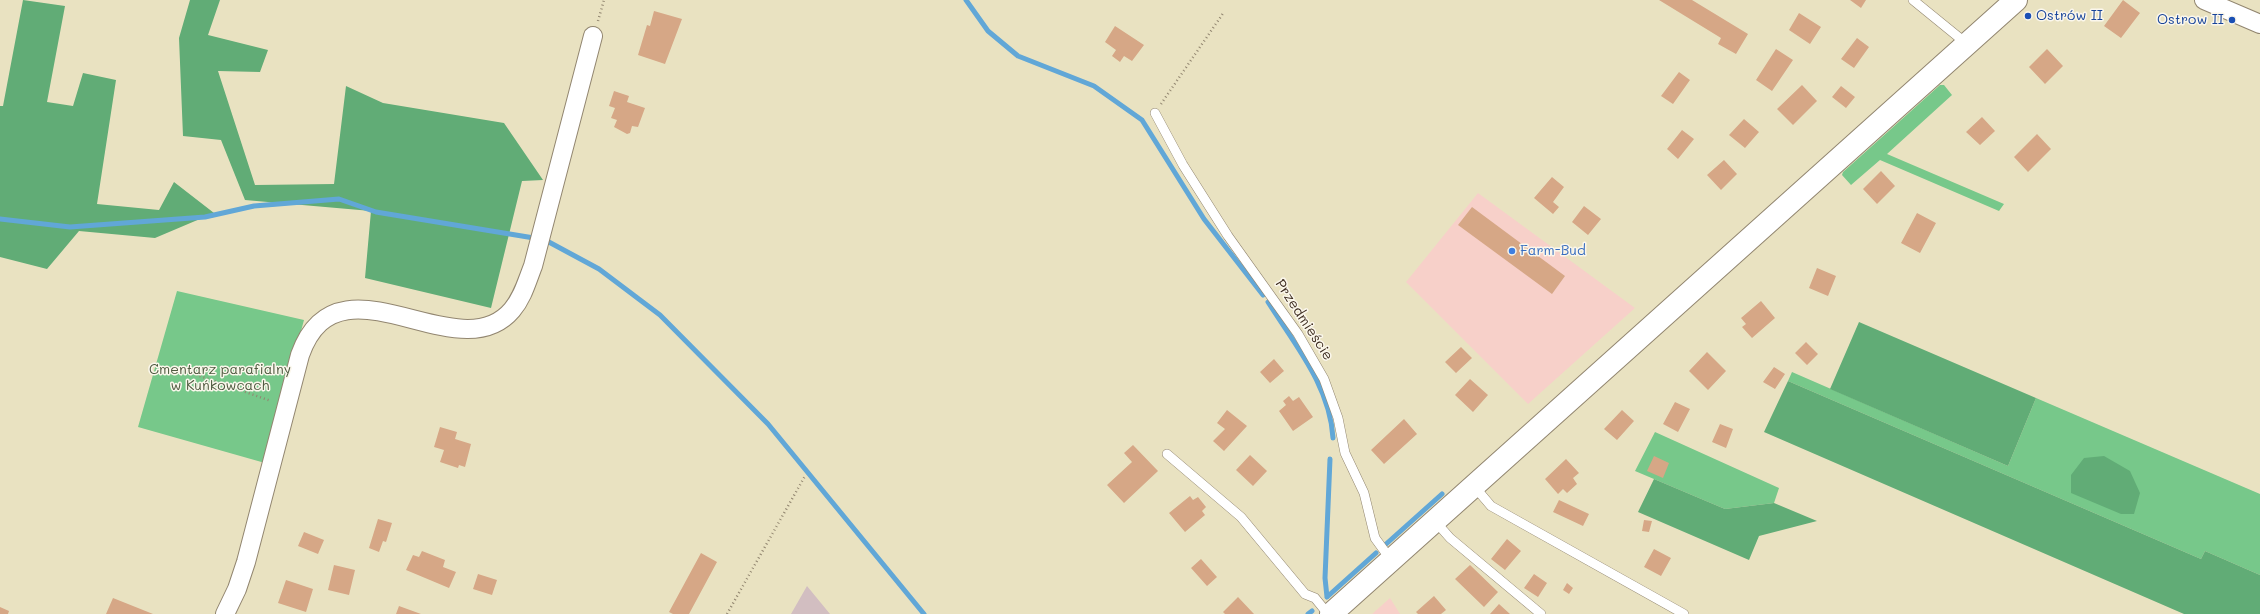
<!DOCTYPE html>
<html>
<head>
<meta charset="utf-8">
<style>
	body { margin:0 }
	canvas { display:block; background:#e9e2c1 }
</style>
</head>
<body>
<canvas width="2260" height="614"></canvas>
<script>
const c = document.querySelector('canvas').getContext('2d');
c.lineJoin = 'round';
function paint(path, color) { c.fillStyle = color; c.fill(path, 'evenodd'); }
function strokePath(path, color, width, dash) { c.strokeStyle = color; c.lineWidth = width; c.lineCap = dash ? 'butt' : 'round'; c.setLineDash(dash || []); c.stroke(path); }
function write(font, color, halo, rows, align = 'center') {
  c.font = font + ' Mali,sans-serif'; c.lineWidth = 3; c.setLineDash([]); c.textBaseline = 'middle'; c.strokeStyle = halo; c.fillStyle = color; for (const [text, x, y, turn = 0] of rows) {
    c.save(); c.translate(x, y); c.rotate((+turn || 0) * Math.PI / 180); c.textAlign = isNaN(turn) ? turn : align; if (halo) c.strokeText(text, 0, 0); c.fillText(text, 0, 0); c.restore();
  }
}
paint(new Path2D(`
	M1478,193L1635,308L1528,404L1406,282Z
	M1390,598L1400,614H1372Z`), '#f7d0c9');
paint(new Path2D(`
	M807,586L830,614H791Z`), '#d2bec1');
paint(new Path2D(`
	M1940,85H1944L1952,95L1887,154L2004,204L1999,211L1880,160L1851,185L1842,175L1843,172Z
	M177,291L304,320L265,463L138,427Z
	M1792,372L2008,466L2036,398L2260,494V575L2205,551L2201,559L1788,381Z
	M1655,432L1779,488L1774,503L1725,509L1635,471Z`), '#77c88a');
paint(new Path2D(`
	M23,0L65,6L47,102L73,106L83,73L116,80L97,204L159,210L174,182L214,213L155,238L79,231L47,269L0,257V106H3Z
	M190,0H220L208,35L268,50L260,72L218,71L255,185L334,184L346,86L383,103L504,123L543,180L522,181L491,308L365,278L371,211L245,200L221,140L183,136L179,38Z
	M1859,322L2036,398L2008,466L1830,389Z
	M1788,381L2201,559L2205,551L2260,575V614H2184L1764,432Z
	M2104,456L2130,471L2140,493L2134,514H2121L2071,493V475L2084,458Z
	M1654,479L1725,509L1774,503L1817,521L1759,536L1749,560L1638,512Z`), '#61ac76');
strokePath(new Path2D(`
	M966,0L988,31L1018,56L1094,86L1142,120L1204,219L1263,295
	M0,219L70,227L205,217L254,206L339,199L376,212L534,238
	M547,241L599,269L660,315L768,424L924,614
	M1268,302C1295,345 1330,386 1333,438
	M1385,545L1442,494
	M1327,597L1325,578L1330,459
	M1327,597L1376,553
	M1308,614L1312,611`), '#61a7d7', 5);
paint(new Path2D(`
	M1659,0H1692L1748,34L1736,54L1718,44L1721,38Z
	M1850,0H1866L1861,8Z
	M2123,0L2140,13L2121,38L2104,26Z
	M654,11L682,19L665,64L638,55L647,25L650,26Z
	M1799,13L1821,27L1810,44L1789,30Z
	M1115,26L1144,45L1132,61L1124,56L1120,62L1112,56L1116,50L1105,42Z
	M1857,38L1869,47L1854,68L1841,59Z
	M1776,49L1793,60L1772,91L1756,80Z
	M2047,49L2063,66L2045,84L2029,67Z
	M1679,72L1690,80L1673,104L1661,96Z
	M1802,85L1817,101L1793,125L1777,109Z
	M1841,86L1855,97L1846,108L1832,97Z
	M614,91L629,96L627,102L645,108L638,127L632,126L630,133L627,134L614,127L617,120L611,118L615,108L609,106Z
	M1982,117L1995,131L1980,145L1966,132Z
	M1744,119L1759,132L1745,148L1729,135Z
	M1682,130L1694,139L1678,159L1667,149Z
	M2037,134L2051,149L2028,172L2014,157Z
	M1724,160L1737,174L1721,190L1707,175Z
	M1881,171L1895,186L1877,204L1863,189Z
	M1552,177L1564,187L1553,202L1559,207L1553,214L1534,198Z
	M1584,206L1601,219L1588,235L1572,222Z
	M1472,207L1565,276L1552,294L1458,225Z
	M1917,213L1936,223L1920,253L1901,243Z
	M1817,268L1836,276L1828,296L1809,288Z
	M1761,301L1775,318L1752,338L1742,327L1746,324L1741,318Z
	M1806,342L1818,354L1807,365L1795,353Z
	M1461,347L1472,358L1456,373L1445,362Z
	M1707,352L1726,371L1708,390L1689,371Z
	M1274,359L1284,371L1270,383L1260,372Z
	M1774,367L1785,374L1775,389L1763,382Z
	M1470,379L1488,395L1473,412L1455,395Z
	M1289,396L1293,401L1299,397L1313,417L1293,431L1279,411L1286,405L1283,401Z
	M1675,402L1690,409L1678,432L1663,424Z
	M1227,410L1247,426L1224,451L1213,441L1225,429L1217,423Z
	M1622,410L1634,421L1617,440L1604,429Z
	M1404,419L1417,434L1384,464L1371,450Z
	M1720,424L1733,429L1726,448L1712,442Z
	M440,427L457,432L455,439L471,444L465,467L459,465L458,468L440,462L444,450L434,447Z
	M1133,445L1158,471L1124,503L1107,485L1132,462L1124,453Z
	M1250,455L1267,471L1253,486L1236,470Z
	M1654,456L1669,463L1663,478L1647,471Z
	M1566,459L1579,473L1573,478L1577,484L1567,493L1563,489L1558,494L1545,479Z
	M1190,496L1193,500L1198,497L1206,507L1202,511L1205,515L1185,532L1169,513Z
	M1559,500L1589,514L1583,526L1553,512Z
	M378,519L392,523L386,542L383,541L379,552L369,548Z
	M1644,520L1652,521L1649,532L1642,531Z
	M304,532L324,540L318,554L298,546Z
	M1507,539L1521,551L1505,570L1491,559Z
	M1654,549L1671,558L1661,576L1644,567Z
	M422,551L445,560L443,567L456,572L449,588L406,570L413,555L419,557Z
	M701,553L717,562L689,614H673L669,612Z
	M1201,559L1217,577L1207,586L1191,568Z
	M334,565L355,570L349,595L328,590Z
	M1470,565L1498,592L1484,607L1455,579Z
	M478,574L497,580L492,595L473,589Z
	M1534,574L1547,583L1538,597L1524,588Z
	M286,580L313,589L306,612L278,603Z
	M1567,583L1573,588L1569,594L1563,590Z
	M1434,596L1446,610L1441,614H1418L1416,612Z
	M1238,597L1254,614H1225L1223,612Z
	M113,598L153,614H106Z
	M1499,604L1510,614H1490Z
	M399,606L421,614H396Z
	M0,607L9,611L8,614H0Z`), '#d6a786');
const service = new Path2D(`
	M1913,0L1967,44
	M1155,113L1183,165L1228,236L1298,334L1324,379L1338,418L1345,453L1364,493L1375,538L1391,560
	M1167,454L1241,517L1305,594L1315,598L1328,614
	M1474,486L1491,506L1684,614
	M1435,521L1450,538L1541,614`);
const minor = new Path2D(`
	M2204,0L2260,24
	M225,614L237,589L246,562L300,355C338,247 458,374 512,310C523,297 527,281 533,266L593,36`);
const secondary = new Path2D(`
	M1331,614L2016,0`);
strokePath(service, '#928670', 10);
strokePath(minor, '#928670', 20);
strokePath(secondary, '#928670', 24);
strokePath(new Path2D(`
	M598,21L604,0
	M1161,104L1224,12
	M177,368L271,401
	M727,614L805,476`), '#928670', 2.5, [1, 3]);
strokePath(service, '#fff', 9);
strokePath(minor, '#fff', 18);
strokePath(secondary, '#fff', 22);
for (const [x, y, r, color] of [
	[2028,16,4,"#1a4fb4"],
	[2232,20,4,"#1a4fb4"],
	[1512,251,4,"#3f7fe0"]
]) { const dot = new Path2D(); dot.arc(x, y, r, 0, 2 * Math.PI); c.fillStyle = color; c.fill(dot); strokePath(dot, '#fbf7ec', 1.5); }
write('14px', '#164399', '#fbf7ec', [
	["Ostrów II",2036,16],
	["Ostrow II",2224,20,"right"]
], 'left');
write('14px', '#366cbe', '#fbf7ec', [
	["Farm-Bud",1520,251]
], 'left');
write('14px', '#3b2a1e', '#fbf7ec', [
	["Przedmieście",1304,320,57]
]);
write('14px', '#4d593e', '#fbf7ec', [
	["Cmentarz parafialny",220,370],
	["w Kuńkowcach",220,386]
]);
</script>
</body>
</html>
